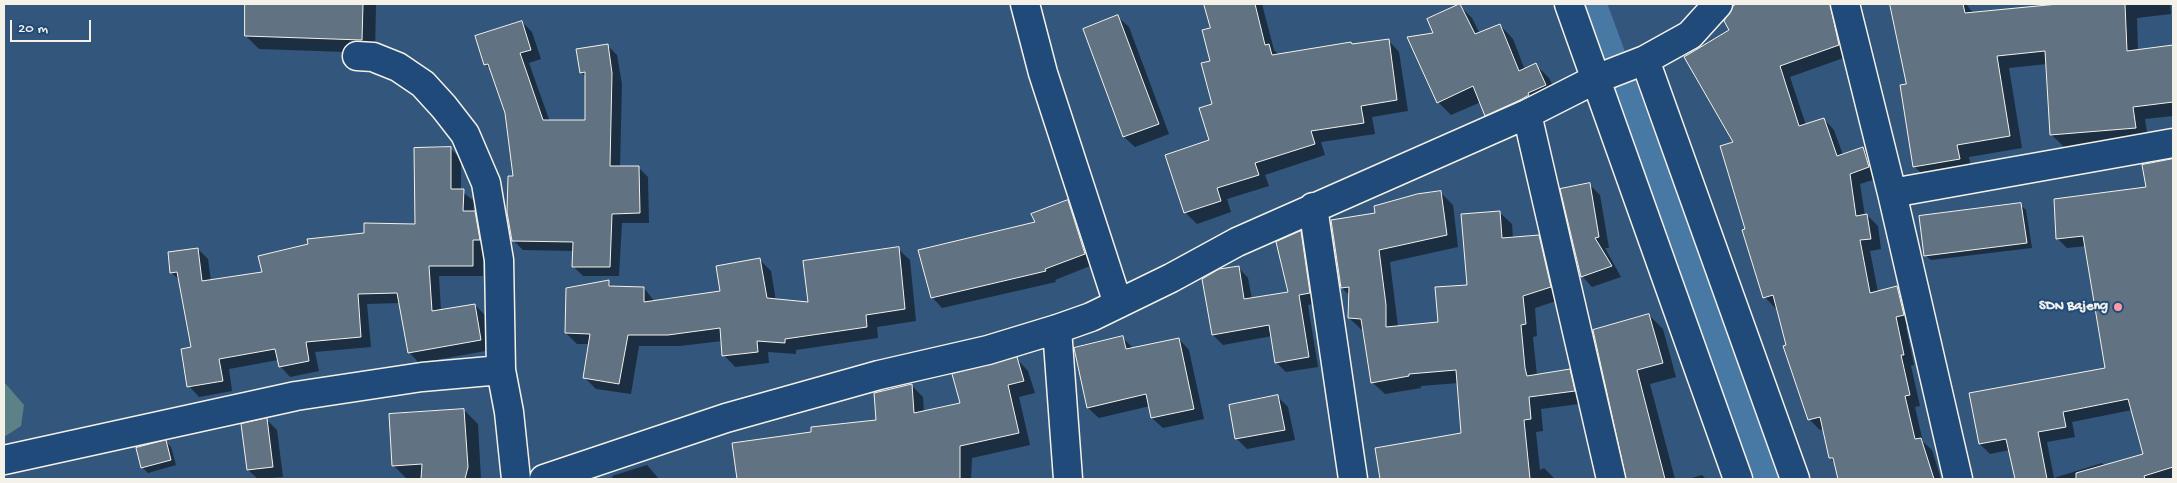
<!DOCTYPE html>
<html>
<head>
<meta charset="utf-8">
<style>
	body { margin:0 }
	#map { position:relative; width:2177px; height:483px; overflow:hidden; background:#33567c; font-family:"Gochi Hand",sans-serif }
	canvas { display:block }
	.frame { position:absolute; inset:0; border:5px solid #f4f1e8; pointer-events:none }
	.scale { position:absolute; left:10px; top:20px; width:81px; height:22px; box-sizing:border-box; border:2px solid #f4f1e8; border-top:0; padding-left:6px; font-size:15px; line-height:18px; white-space:nowrap; color:#f4f1e8; -webkit-text-stroke:4px #1f4a7a; paint-order:stroke }
</style>
</head>
<body>
<div id="map">
<canvas width="2177" height="483"></canvas>
<div class="frame"></div>
<div class="scale">20 m</div>
</div>
<script>
const c = document.querySelector('canvas').getContext('2d');
c.lineJoin = 'round';
function paint(path, color) { c.fillStyle = color; c.fill(path, 'evenodd'); }
function strokePath(path, color, width, dash) { c.strokeStyle = color; c.lineWidth = width; c.lineCap = dash ? 'butt' : 'round'; c.setLineDash(dash || []); c.stroke(path); }
function write(font, color, halo, rows, align = 'center') {
  c.font = font + ' "Gochi Hand",sans-serif'; c.lineWidth = 4; c.setLineDash([]); c.textBaseline = 'middle'; c.strokeStyle = halo; c.fillStyle = color; for (const [text, x, y, turn = 0] of rows) {
    c.save(); c.translate(x, y); c.rotate((+turn || 0) * Math.PI / 180); c.textAlign = isNaN(turn) ? turn : align; if (halo) c.strokeText(text, 0, 0); c.fillText(text, 0, 0); c.restore();
  }
}
paint(new Path2D(`
	M4,382L24,405L21,426L4,437Z`), '#5c8187');
paint(new Path2D(`
	M246,4H376L375,53L259,49L246,36Z
	M1206,4H1262L1274,50L1279,55L1388,40L1399,52L1408,111L1372,117L1375,134L1321,142L1325,155L1265,175L1269,186L1227,199L1231,212L1197,224L1185,212L1210,141L1214,105L1211,28Z
	M1740,4H1839L1849,56L1790,77L1806,125L1824,119L1834,130L1843,155L1863,149L1873,160L1879,178L1860,184L1865,216L1867,215L1878,226L1881,249L1870,251L1878,292L1897,287L1908,298L1914,325L1906,327L1914,365L1911,366L1920,406L1915,407L1923,442L1932,450L1941,479H1840L1836,464L1830,458L1824,429L1820,430L1809,419L1777,307L1775,308L1765,297L1747,229L1735,142L1731,30L1734,7Z
	M1892,4H1966L1974,14L2071,4H2170L2171,14L2137,18L2138,51L2173,46V116L2145,119L2148,140L2064,147L2051,134L2047,64L2009,68L2022,148L1969,157L1972,171L1927,179L1914,166L1908,85Z
	M1459,5L1472,18L1480,34L1500,25L1513,39L1525,70L1536,65L1549,78L1559,98L1499,128L1486,115L1481,102L1451,115L1438,102L1435,34Z
	M1118,17L1129,27L1169,134L1135,147L1124,137L1084,29Z
	M522,22L532,32L541,59L529,63L550,122H587L586,77L581,72L607,45L617,55L622,84L620,167H638L648,177L649,223H622L619,276H583L573,266L574,251L523,250L513,240L515,177L506,113L491,70L485,64Z
	M451,149L461,159V191L474,201L473,212L485,223L489,250H483V276H439L441,311L475,305L485,315L491,350L419,363L409,352L400,303L367,304L371,347L315,352L319,371L290,377L280,366L278,360L229,369L232,391L199,397L189,386L193,348L180,281L171,272L198,249L208,259L211,281L264,273L365,234L416,225Z
	M2173,160V479H2016L2010,450L1990,454L1980,444L2106,369L2086,246L2067,248L2057,238L2148,188L2143,166ZM2132,410L2145,454L2105,466L2102,463L2054,478L2047,442L2075,437L2072,422Z
	M1590,185L1600,195L1609,248H1605L1621,277L1592,287L1582,276Z
	M1440,192L1453,205L1458,247L1390,262L1398,327L1439,324L1468,286L1499,212L1512,224L1513,238L1538,236L1551,249L1562,299L1535,308L1537,336L1533,337L1537,376L1569,371L1582,383L1586,403L1541,409L1543,431L1536,432L1540,470L1544,468L1555,479H1382L1376,449L1463,434L1458,383L1421,386V388L1385,394L1372,382L1364,330H1362L1349,318L1350,296L1342,288L1332,221L1377,214Z
	M1068,202L1078,212L1095,264L1055,280L1056,282L942,308L932,297Z
	M2020,205L2026,210L2032,248L1931,260L1925,255Z
	M1300,232L1310,242L1319,303L1308,305L1318,367L1286,372L1276,362L1272,336L1223,345L1213,335L1238,267L1248,278L1252,299L1289,293Z
	M898,249L910,260L916,321L877,327L878,338L796,350V354L768,352L769,363L735,367L724,355L722,341L680,346H639L631,394L596,389L584,377L590,344H577L566,333L608,282L614,288H644L655,302L722,292L759,259L771,271L776,301L810,304Z
	M1649,315L1663,329L1676,377L1650,384L1675,479H1627L1594,331Z
	M1122,337L1134,349L1179,339L1189,350L1204,419L1163,428L1152,418L1150,406L1099,418L1088,408L1076,349Z
	M1017,359L1028,371L1035,393L1019,397L1030,445L972,458L971,479H738L734,444L813,433L878,421L911,385L923,397L924,412L961,404Z
	M1278,397L1288,407L1295,440L1247,449L1236,438Z
	M464,410L478,424L481,479H407L394,466Z
	M267,420L277,430L283,477L258,479L248,470Z
	M166,442L171,447L176,465L148,473L142,467Z
	M647,465L659,479H613L612,476Z
	M1702,475L1706,479H1688Z`), '#0007');
strokePath(new Path2D(`
	M1592,4L1767,479`), '#4878a4', 29);
const building = new Path2D(`
	M245,4H363L362,40L245,36Z
	M1204,4H1255L1265,45L1269,44L1272,55L1351,42L1352,44L1389,39L1397,100L1361,106L1364,123L1311,131L1315,144L1255,163L1259,175L1217,188L1221,201L1184,213L1165,155L1209,140L1199,108L1212,104L1201,63L1210,61L1202,30L1210,28Z
	M1460,4L1475,34L1500,24L1519,71L1536,63L1546,85L1528,93L1529,95L1520,100L1485,116L1473,86L1437,103L1407,37L1433,33L1427,19Z
	M1737,4H1830L1839,45L1780,66L1799,126L1824,118L1837,156L1863,147L1869,167L1850,174L1856,216L1867,214L1871,239L1860,240L1870,293L1897,286L1904,315L1896,317L1904,355H1901L1910,395L1905,396L1915,439L1921,438L1934,479H1838L1833,458H1829L1820,417L1808,420L1783,346L1786,345L1773,295L1763,298L1742,230L1745,229L1720,146L1733,142L1684,57L1729,30L1724,21L1733,6Z
	M1890,4H1963L1965,13L2058,4H2125L2127,51L2173,45V102L2133,107L2136,128L2050,135L2045,51L1997,56L2010,136L1957,145L1960,159L1913,167L1900,85L1906,84Z
	M1118,15L1159,124L1123,137L1083,29Z
	M522,21L531,50L520,53L543,120H585V72L580,73L576,49L608,44L612,73L610,166H639L640,213L612,214L610,267H572L573,242L512,241L507,212L508,176H513L505,113L488,64L484,65L475,36Z
	M451,147V189H464L463,211H475L480,240H473V266H429L432,311L475,304L481,340L408,353L397,293L358,294L361,337L306,342L309,361L279,367L275,349L219,359L223,381L187,387L181,349L191,347L177,272L170,273L168,252L198,248L202,281L262,272L258,256L308,244L307,239L364,233V223L415,224L414,148Z
	M2173,159V467L2144,476L2145,479H2076V473L2143,454L2128,399L2063,412L2066,427L2038,432L2047,479H2015L2006,439L1979,444L1969,393L2105,368L2083,236L2056,239L2054,199L2146,187L2142,165Z
	M1590,183L1599,237L1595,238L1612,266L1581,277L1560,189Z
	M1441,191L1447,235L1379,250L1386,305V327L1438,322L1435,287L1467,285L1461,214L1500,211L1502,238L1539,235L1551,287L1523,296L1526,324L1521,325L1525,368L1527,376L1570,369L1575,391L1529,397L1531,419L1524,420L1530,479H1380L1375,448L1461,433L1456,370L1409,374V376L1371,383L1361,319L1348,318L1349,287L1341,288L1331,220L1375,213L1374,206L1417,194Z
	M1068,200L1085,254L1045,269L1046,271L931,298L918,250L1035,222L1031,214Z
	M2021,203L2027,243L1924,256L1919,216Z
	M1301,231L1310,293L1299,295L1309,357L1275,363L1269,325L1212,335L1202,279L1219,269L1239,266L1244,299L1288,292L1276,242Z
	M899,247L905,309L866,315L867,327L785,339V343L757,341L758,352L722,356L720,328L668,335H628L619,384L583,378L590,334L565,333L566,288L609,280V286L644,287V302L720,291L716,266L760,258L767,298L808,302L803,261Z
	M1649,314L1663,363L1637,370L1665,479H1626L1593,330Z
	M1123,336L1126,349L1179,338L1194,409L1151,418L1146,394L1087,408L1074,348Z
	M1017,357L1024,381L1008,385L1019,433L960,446V479H737L732,443L811,432V427L876,420L874,393L912,384L914,413L960,403L952,374Z
	M1278,395L1285,430L1235,439L1229,405Z
	M464,409L468,467L465,479H421L422,464L392,466L389,414Z
	M267,418L273,467L247,470L241,424Z
	M166,440L171,460L141,468L136,448Z`);
paint(building, '#617382');
strokePath(building, '#f4f1e8', 1);
const minor = new Path2D(`
	M1025,4L1043,73L1118,304
	M1569,4L1738,479
	M1845,4L1892,193L1958,479
	M357,56L373,57L398,67L423,84L444,107L465,134L486,183L499,260L501,370L509,412L516,479
	M1645,60L1795,479
	M1527,114L1611,479
	M1892,193L2173,143
	M1313,207L1353,479
	M1057,329L1068,479
	M4,460L296,396L422,377L501,370
	M544,479L726,418L879,375L988,350L1057,329L1091,317L1171,278L1237,242L1527,114L1596,79L1645,60L1690,35L1718,4`);
strokePath(minor, '#f4f1e8', 31);
strokePath(minor, '#1f4a7a', 28);
for (const [x, y, r, color] of [
	[2118,307,5,"#ff9aa2"]
]) { const dot = new Path2D(); dot.arc(x, y, r, 0, 2 * Math.PI); c.fillStyle = color; c.fill(dot); strokePath(dot, '#1f4a7a', 2); }
write('bold 14px', '#f4f1e8', '#1f4a7a', [
	["SDN Bajeng",2108,307]
], 'right');
</script>
</body>
</html>
